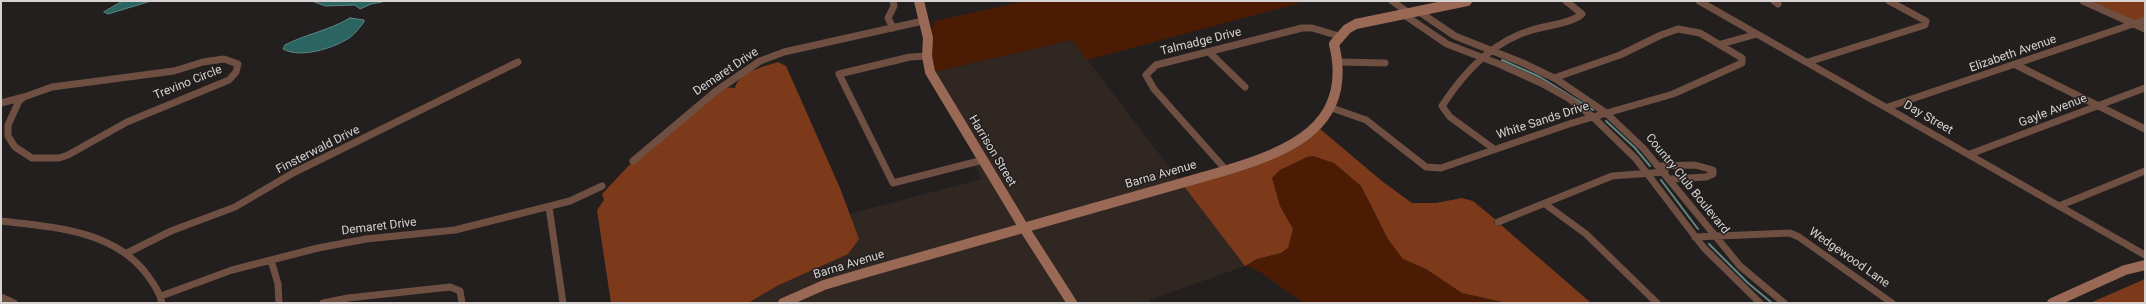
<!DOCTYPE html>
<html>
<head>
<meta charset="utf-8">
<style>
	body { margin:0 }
	#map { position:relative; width:2146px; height:304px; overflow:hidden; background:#231f1e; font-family:Roboto,sans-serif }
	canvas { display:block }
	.frame { position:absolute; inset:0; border:2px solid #d6d3d2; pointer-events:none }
</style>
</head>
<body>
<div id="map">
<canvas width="2146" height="304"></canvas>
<div class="frame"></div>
</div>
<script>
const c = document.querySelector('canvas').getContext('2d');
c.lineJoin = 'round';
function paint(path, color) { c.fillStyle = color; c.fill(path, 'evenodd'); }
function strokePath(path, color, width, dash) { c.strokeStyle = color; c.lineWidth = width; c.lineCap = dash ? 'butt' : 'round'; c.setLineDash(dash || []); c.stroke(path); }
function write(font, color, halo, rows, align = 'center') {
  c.font = font + ' Roboto,sans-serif'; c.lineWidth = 3; c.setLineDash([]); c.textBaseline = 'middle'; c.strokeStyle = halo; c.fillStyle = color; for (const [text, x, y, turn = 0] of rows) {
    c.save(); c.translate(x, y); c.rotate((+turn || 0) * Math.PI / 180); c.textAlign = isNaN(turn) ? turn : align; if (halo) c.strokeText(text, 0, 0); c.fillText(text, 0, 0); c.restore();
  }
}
paint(new Path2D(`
	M1072,40L1180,181L1027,225L934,72Z
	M980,163L1019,227L798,292L776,303H748L777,286L813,270L853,224L849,214L982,179L974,164Z
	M1183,185L1245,266L1149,300L1151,303H1078L1030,229Z
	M1022,232L1067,303H789L802,297Z`), '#302723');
paint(new Path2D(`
	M1025,1H1307L1087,60L1072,40L934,72L930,33L935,21Z
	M1313,156L1334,163L1361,186L1388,239L1403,259L1426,269L1462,293L1507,303H1306C1289,296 1260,267 1245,266L1257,259L1281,253L1293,229L1280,206L1271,178C1282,167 1298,158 1313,156Z`), '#4c1b04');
paint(new Path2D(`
	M2087,1H2145V17L2134,21Z
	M778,62L786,66L840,188L859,239L848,254L777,286L748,303H611L597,210L604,200L602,194L634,160L720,87L735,88C739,71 764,67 778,62Z
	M1319,128L1383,182L1412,203H1436L1462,198L1473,201L1496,220L1493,222L1498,226L1501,225L1591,303H1507L1462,293L1426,269L1403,259L1388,239L1361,186L1334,163L1313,156L1307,157L1280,170L1272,178L1280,206L1293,229L1288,248L1281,253L1257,259L1245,266L1183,185L1228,172Z
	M2145,279V303H2090Z`), '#7d3a1b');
const water = new Path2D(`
	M123,1H151L108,14L104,12Z
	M312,1H387L371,4L360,9L355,5L326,6Z
	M350,18L364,20V22C360,27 355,34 349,38C334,48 300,59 283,49L285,45C306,34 328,31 350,18Z`);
paint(water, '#2a6561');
strokePath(water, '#5e8683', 1);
strokePath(new Path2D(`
	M1502,60L1540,77L1593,110
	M1606,121L1635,148L1650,166
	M1661,180L1698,229
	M1709,244L1748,283L1772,303`), '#5e8683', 2);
strokePath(new Path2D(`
	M893,1L894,6L888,18L893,28
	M1392,1L1409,13
	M1699,1L2145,255
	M1774,1L1778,4
	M2083,1L2145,29
	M1418,11L1455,36L1523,63L1556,79L1606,113L1643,148L1740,266L1784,303
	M1403,14L1447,44L1499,64L1541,83L1568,98L1593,117L1636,159L1704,248L1760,303
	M1721,44L1757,34
	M1209,52L1245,87
	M927,56L910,57L839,74L893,183L983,160
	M224,59L238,64L236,72L229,80L127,122L68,155L59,158H32L15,147L8,136V125L19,101L24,97L52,87L174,71L203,62Z
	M1339,62L1385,63
	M1808,62L1925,25L1926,21L1889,1
	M2016,65L2145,129
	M1,103L24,97
	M1888,107L2145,20
	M1332,108L1366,120L1426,167L1441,168L1572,123L1673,94L1742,63V58L1700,33L1678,29L1661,35L1620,55L1554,78
	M1494,149L1450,117L1442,106C1464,72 1493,41 1532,30C1545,26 1573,23 1582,14L1566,1
	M1970,154L2145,88
	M633,161L716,91L760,61L784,52L923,21
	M1660,166L1695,165L1713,170V174L1706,177L1670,179
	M1226,170L1154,89L1146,75L1156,65L1302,28H1312L1339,36
	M1545,204L1586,234L1657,303
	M2059,206L2145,171
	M549,207L563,303
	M1,221C53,227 115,230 148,276C154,284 160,293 162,303
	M1498,222L1612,176L1665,172
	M1695,237L1790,233L1799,237L1892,303
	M127,253L171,231L235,207L293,173L518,62
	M271,260L278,284L279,303
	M161,296L232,270L318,248L366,239L455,230L570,201L602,186
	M1,297L14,303
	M323,303L348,298L450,287L460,291L462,303`), '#6e4f42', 7);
strokePath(new Path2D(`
	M919,1L928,38L927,56L930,72L1024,228L1072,303
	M783,303L824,285L868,272L1224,171C1290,151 1354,126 1334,44L1347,29L1356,24L1467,1
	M2052,303L2125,270L2145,265`), '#9a6955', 10);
write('12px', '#d6d3d2', '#231f1e', [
	["Talmadge Drive",1201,42,-14],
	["Elizabeth Avenue",2013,54,-19],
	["Demaret Drive",726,72,-34],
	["Trevino Circle",188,83,-22],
	["Gayle Avenue",2053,111,-21],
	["Day Street",1928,118,30],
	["White Sands Drive",1543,121,-18],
	["Finsterwald Drive",318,150,-27],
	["Harrison Street",992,151,59],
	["Barna Avenue",1161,175,-16],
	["Country Club Boulevard",1687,184,51],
	["Demaret Drive",379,227,-7],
	["Wedgewood Lane",1849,258,35],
	["Barna Avenue",849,265,-17]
]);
</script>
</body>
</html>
